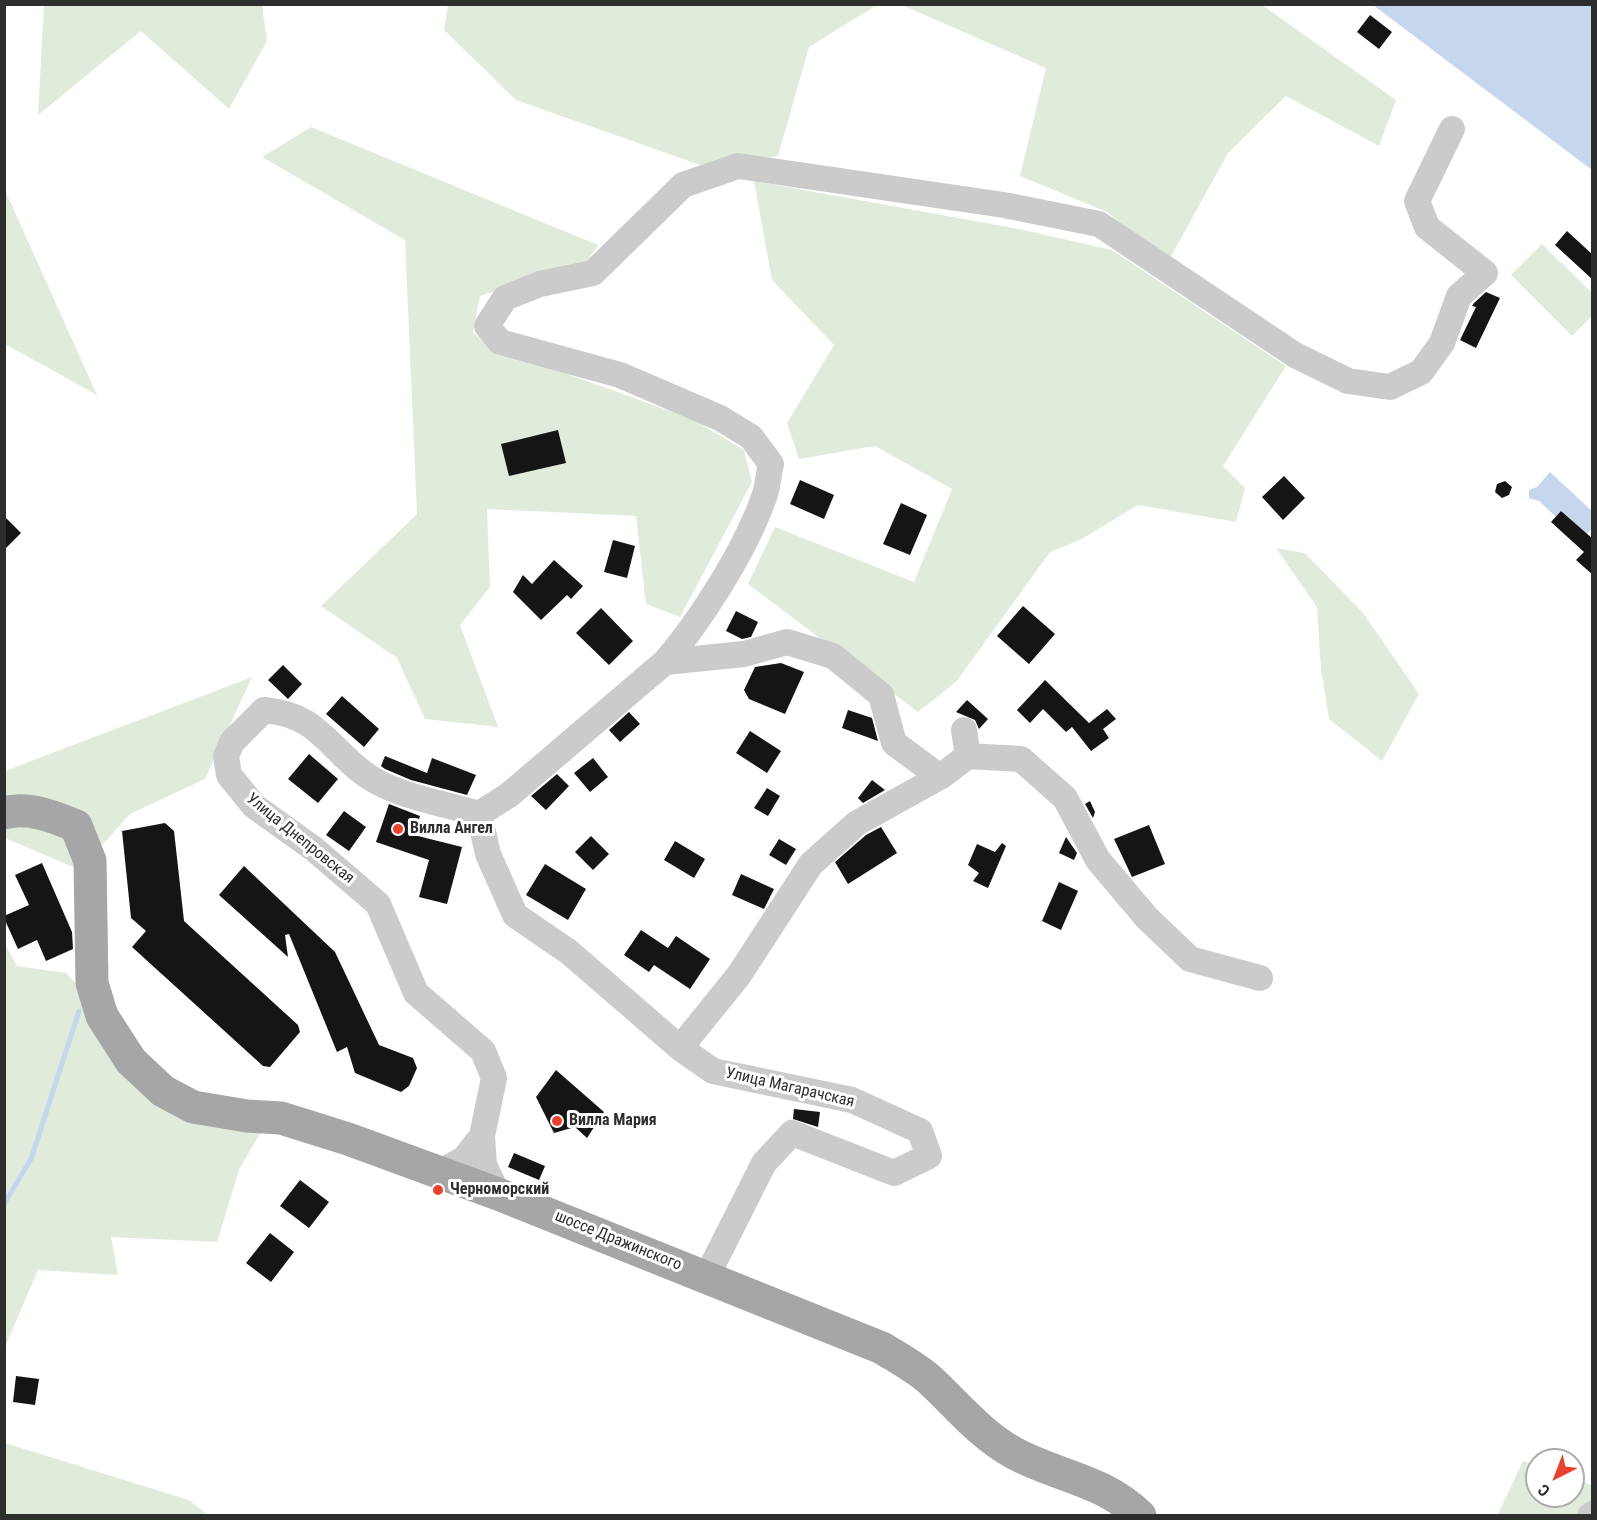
<!DOCTYPE html>
<html>
<head>
<meta charset="utf-8">
<style>
	body { margin:0 }
	#map { position:relative; width:1597px; height:1520px; overflow:hidden; background:#fff; font-family:"Roboto Condensed",sans-serif }
	canvas { display:block }
	.frame { position:absolute; inset:0; border:6px solid #2e2e2e; pointer-events:none }
	.north { position:absolute; left:1525px; top:1448px; width:60px; height:60px; box-sizing:border-box; background:#fff; border:2px solid #ababab; border-radius:50%; rotate:222deg; font-size:16px; font-weight:700; line-height:24px; text-align:center; color:#2e2e2e }
	.north::after { content:''; display:block; margin:auto; width:21px; height:27px; background:#e8412c; clip-path:polygon(50% 0,100% 100%,50% 72%,0 100%) }
</style>
</head>
<body>
<div id="map">
<canvas width="1597" height="1520"></canvas>
<div class="frame"></div>
<div class="north">С</div>
</div>
<script>
const c = document.querySelector('canvas').getContext('2d');
c.lineJoin = 'round';
function paint(path, color) { c.fillStyle = color; c.fill(path, 'evenodd'); }
function strokePath(path, color, width, dash) { c.strokeStyle = color; c.lineWidth = width; c.lineCap = dash ? 'butt' : 'round'; c.setLineDash(dash || []); c.stroke(path); }
function write(font, color, halo, rows, align = 'center') {
  c.font = font + ' "Roboto Condensed",sans-serif'; c.lineWidth = 6; c.setLineDash([]); c.textBaseline = 'middle'; c.strokeStyle = halo; c.fillStyle = color; for (const [text, x, y, turn = 0] of rows) {
    c.save(); c.translate(x, y); c.rotate((+turn || 0) * Math.PI / 180); c.textAlign = isNaN(turn) ? turn : align; if (halo) c.strokeText(text, 0, 0); c.fillText(text, 0, 0); c.restore();
  }
}
paint(new Path2D(`
	M44,5H262L267,41L229,109L141,31L38,115Z
	M448,5H877L809,47L778,156L700,165L516,100L444,30Z
	M902,5H1262L1396,100L1379,146L1286,96L1228,153L1169,260L1107,212L1020,176L1046,68Z
	M311,127L598,245L587,261L480,296L473,332L496,355L562,372L692,419L744,450L752,482L680,617L646,604L636,516L487,509L490,587L460,625L498,727L425,719L397,658L321,606L417,514L405,240L262,157Z
	M754,181L1019,229L1112,250L1286,366L1223,466L1245,488L1236,522L1138,505L1080,540L1050,552L956,682L918,712L748,584L775,527L914,582L952,489L875,446L799,459L787,423L834,345L772,280Z
	M4,190H5L97,395L5,344Z
	M1542,244L1592,293V316L1572,336L1511,275Z
	M1276,548L1305,553L1364,614L1419,694L1382,761L1329,719L1321,669L1317,607Z
	M252,677L205,779L130,814L80,870L5,838V771Z
	M5,944L17,966L66,973L167,1081L263,1128L239,1170L217,1242L111,1237L118,1275L38,1270L5,1347Z
	M5,1443L189,1500L208,1515H5Z
	M1523,1461L1537,1466V1496H1573V1479L1592,1485V1515L1497,1516Z`), '#e1ebdb');
paint(new Path2D(`
	M1373,5H1592V170Z
	M1550,472L1592,511V528L1587,534L1561,511L1556,517L1539,501L1529,498V490L1537,487Z`), '#c6d6ec');
strokePath(new Path2D(`
	M4,1204L31,1159L79,1011`), '#c6d6ec', 5);
paint(new Path2D(`
	M1370,15L1392,32L1379,49L1357,32Z
	M1567,231L1593,255V280L1555,245Z
	M1486,292L1500,298L1476,348L1460,340L1476,307L1472,306L1474,303Z
	M558,430L566,463L509,476L501,444Z
	M1284,476L1305,498L1283,520L1262,497Z
	M800,480L834,495L824,519L790,504Z
	M1505,481L1512,487L1509,495L1502,498L1495,492L1497,484Z
	M901,503L927,515L910,555L883,544Z
	M1561,511L1593,539V575L1576,560L1584,552L1551,522Z
	M4,516L21,533L4,550Z
	M613,540L635,546L627,578L604,572Z
	M554,560L583,586L571,599L567,595L541,620L513,592L523,575L532,584Z
	M1023,606L1055,634L1029,664L997,636Z
	M601,608L633,641L609,665L576,633Z
	M736,611L758,622L751,637L742,639L726,631Z
	M781,663L804,672L785,714L749,699L744,690L755,667Z
	M283,665L302,684L288,699L268,680Z
	M1045,680L1089,723L1107,709L1116,719L1103,729L1109,738L1091,751L1072,727L1066,732L1043,709L1030,723L1017,710Z
	M342,696L379,729L364,747L326,714Z
	M967,700L988,719L979,729L975,720L956,712Z
	M848,710L872,718L878,741L842,728Z
	M629,712L640,724L620,742L609,730Z
	M750,731L781,751L767,773L736,753Z
	M309,754L338,779L318,803L288,779Z
	M385,756L427,773L432,758L476,775L467,795L411,780L385,769L381,766Z
	M593,758L608,777L590,792L574,773Z
	M557,774L569,786L546,810L531,796Z
	M872,780L885,790L863,803L858,798Z
	M767,788L780,796L768,816L754,808Z
	M1090,801L1095,812L1093,818L1085,804Z
	M389,804L420,816L414,835L462,847L447,904L419,897L429,860L376,842Z
	M344,811L366,827L349,851L326,835Z
	M165,823L174,831L184,921L298,1025L300,1032L270,1067L263,1066L132,947L146,931L131,918L122,831Z
	M1149,825L1165,864L1132,877L1114,839Z
	M881,827L897,853L848,884L835,862L866,835Z
	M591,836L609,854L593,870L575,852Z
	M1066,837L1077,853L1074,860L1059,853Z
	M779,839L796,849L786,865L769,855Z
	M675,841L705,859L694,878L664,860Z
	M1002,843L1006,846L988,888L973,881L979,873L968,865L977,844L995,852Z
	M42,863L72,932L73,949L46,961L37,940L18,949L4,918V916L29,905L15,875Z
	M545,864L586,889L568,920L526,895Z
	M244,866L335,952L379,1045L413,1058L417,1068L409,1086L401,1092L355,1073L347,1047L337,1052L289,934L285,935L288,957L219,895Z
	M741,874L774,889L764,909L732,895Z
	M1059,882L1078,891L1061,930L1042,921Z
	M641,930L668,948L676,936L710,959L690,989L654,965L649,972L624,955Z
	M556,1070L604,1112L587,1138L575,1127L554,1133L536,1097Z
	M794,1109L820,1112L818,1127L793,1119Z
	M514,1153L545,1166L539,1180L508,1167Z
	M300,1180L329,1202L309,1228L280,1206Z
	M270,1233L294,1252L271,1282L246,1263Z
	M16,1376L39,1379L35,1405L13,1402Z`), '#151515');
strokePath(new Path2D(`
	M665,662L744,654L787,642L833,656L881,695L894,743L940,777L968,756L964,730
	M968,756L1021,759L1065,798L1098,860L1147,918L1190,959L1260,978
	M479,814L488,854L515,915L569,952L680,1048L713,1071L852,1100L920,1131L929,1156L894,1173L792,1133L764,1163L707,1276
	M680,1048L739,975L811,864L857,823L940,777
	M440,1172L464,1159L482,1136
	M498,1194L484,1165L482,1136L494,1078L483,1051L416,993L378,904L314,849L254,806L229,775L226,756L232,742L264,710C319,715 326,746 366,775C397,797 444,803 479,814L509,795L665,662C701,620 744,552 763,500C768,489 768,475 771,464L751,437L720,418L620,375L500,342L487,326L505,298L540,284L593,273L683,185L738,166L1004,205L1099,224L1295,355L1348,381L1390,387L1421,372L1442,343L1459,296L1485,273L1427,227L1417,201L1452,129
	M1590,1516L1592,1514`), '#cbcbcb', 26);
strokePath(new Path2D(`
	M4,813C27,806 55,817 76,826L90,861L92,983L102,1016L131,1061L163,1091L193,1107L247,1116L281,1118L348,1139L498,1194L882,1348C898,1358 917,1368 931,1381C958,1406 981,1435 1014,1453C1056,1476 1104,1480 1140,1516`), '#a6a6a6', 33);
for (const [x, y, r, color] of [
	[398,829,6,"#e8412c"],
	[557,1121,6,"#e8412c"],
	[438,1190,6,"#e8412c"]
]) { const dot = new Path2D(); dot.arc(x, y, r, 0, 2 * Math.PI); c.fillStyle = color; c.fill(dot); strokePath(dot, '#fff', 2); }
write('bold 16px', '#2e2e2e', '#fff', [
	["Вилла Ангел",410,829],
	["Вилла Мария",569,1121],
	["Черноморский",450,1190]
], 'left');
write('16px', '#2e2e2e', '#fff', [
	["Улица Днепровская",300,839,39],
	["Улица Магарачская",790,1088,13],
	["шоссе Дражинского",618,1241,22]
]);
</script>
</body>
</html>
